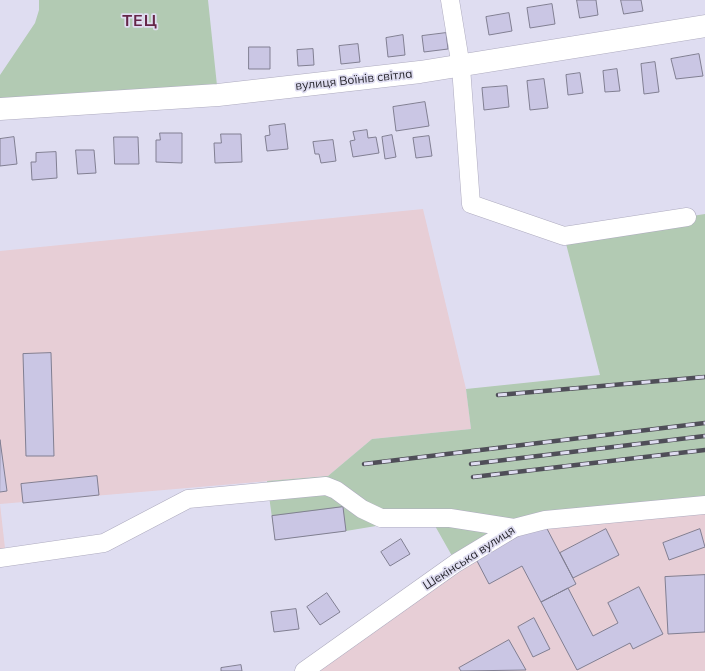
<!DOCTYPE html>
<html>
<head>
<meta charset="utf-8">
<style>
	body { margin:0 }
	canvas { display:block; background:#dfddf1 }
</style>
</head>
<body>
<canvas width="705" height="671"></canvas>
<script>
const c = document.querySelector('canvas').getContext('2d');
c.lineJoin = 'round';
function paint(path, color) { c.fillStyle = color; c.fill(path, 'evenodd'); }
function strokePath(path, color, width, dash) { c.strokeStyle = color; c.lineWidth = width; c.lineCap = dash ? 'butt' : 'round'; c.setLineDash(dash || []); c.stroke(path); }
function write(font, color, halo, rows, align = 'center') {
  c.font = font + ' Mulish,sans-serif'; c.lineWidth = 3.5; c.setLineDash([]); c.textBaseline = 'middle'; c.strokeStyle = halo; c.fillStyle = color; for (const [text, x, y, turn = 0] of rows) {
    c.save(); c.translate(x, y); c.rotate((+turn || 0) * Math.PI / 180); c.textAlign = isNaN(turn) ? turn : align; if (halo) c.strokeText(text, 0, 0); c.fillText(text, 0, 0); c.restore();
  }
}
paint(new Path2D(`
	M423,209L466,389L471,429L372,439L328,476L0,504L6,557L0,558V251Z
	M705,505V671H305L514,528Z`), '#e7ced6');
paint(new Path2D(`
	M39,0H208L218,95L0,109V75L35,23L39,10Z
	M705,214V505L545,520L456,563L430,517L346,531L275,540L267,481L328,476L372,439L471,429L466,389L600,375L564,236Z`), '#b2cab3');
const building = new Path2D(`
	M577,0H596L598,15L580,18Z
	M621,0H641L643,11L624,14Z
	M552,4L555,24L530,28L527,8Z
	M509,13L512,31L489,35L486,17Z
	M446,33L448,49L424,52L422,36Z
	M403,35L405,55L388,57L386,38Z
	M358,44L360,62L341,64L339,46Z
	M249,47H270V69H249Z
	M313,49L314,65L298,66L297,50Z
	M699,54L703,76L676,79L671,59Z
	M655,62L659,92L644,94L641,64Z
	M617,69L620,91L605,92L603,71Z
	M580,73L583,93L568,95L566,75Z
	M544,79L548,108L530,110L527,81Z
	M507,86L509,107L484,110L482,88Z
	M425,102L429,126L396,131L393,107Z
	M285,124L288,149L267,151L265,136L270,135L269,126Z
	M367,130L368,138L376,137L379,153L353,157L350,141L355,140L353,132Z
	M160,133H182V163L156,162V140H160Z
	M221,134H241L242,162L215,163L214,143H221Z
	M392,135L396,157L385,159L382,137Z
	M429,136L432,156L416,158L413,138Z
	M14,137L17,164L0,166V139Z
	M114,137H138L139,164H115Z
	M333,140L336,161L321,163L319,154H315L313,142Z
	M76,150H94L96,173L78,174Z
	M56,152L57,178L32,180L31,162H36V153Z
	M51,353L54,456H26L23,354Z
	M0,440L7,491L0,492Z
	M97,476L99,495L23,503L21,484Z
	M343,507L346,531L275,540L272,516Z
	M544,523L576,584L541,602L522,566L489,584L476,559Z
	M606,529L619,555L573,578L560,553Z
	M700,529L705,547L669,560L663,543Z
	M401,539L410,554L390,566L381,552Z
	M705,575V632L668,634L665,577Z
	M639,587L663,634L633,649L630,643L577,670L541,602L568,588L593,636L618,623L608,603Z
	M327,593L340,612L320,625L307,607Z
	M296,609L299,629L274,632L271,612Z
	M534,618L550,649L533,657L518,627Z
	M509,640L526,670L461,671L459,668Z
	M241,665L242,671H221V668Z`);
paint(building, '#cac6e4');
strokePath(building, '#817f92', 1);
const minor = new Path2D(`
	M450,0L461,67L471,204L564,236L687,217
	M0,558L104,543L188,499L326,486L336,490L362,509L381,518H450L514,528
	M304,671L456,563L514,528L545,520L705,505`);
const tertiary = new Path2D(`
	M0,109L218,95L420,72L705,26`);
strokePath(minor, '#aeabbf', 19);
strokePath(tertiary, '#aeabbf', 23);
strokePath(minor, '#fff', 18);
strokePath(tertiary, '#fff', 22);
const rail = new Path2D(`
	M498,395L705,377
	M364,464L705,423
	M471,464L705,436
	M473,477L705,450`);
strokePath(rail, '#4f4e58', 4.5);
strokePath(rail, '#dfddf1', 3, [9]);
write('12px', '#26252c', '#dfddf1', [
	["вулиця Воїнів світла",354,80,-6],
	["Шекінська вулиця",469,558,-33]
]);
c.letterSpacing = '1px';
write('bold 16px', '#652648', '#dfddf1', [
	["ТЕЦ",140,21]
]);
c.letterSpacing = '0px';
</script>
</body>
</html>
